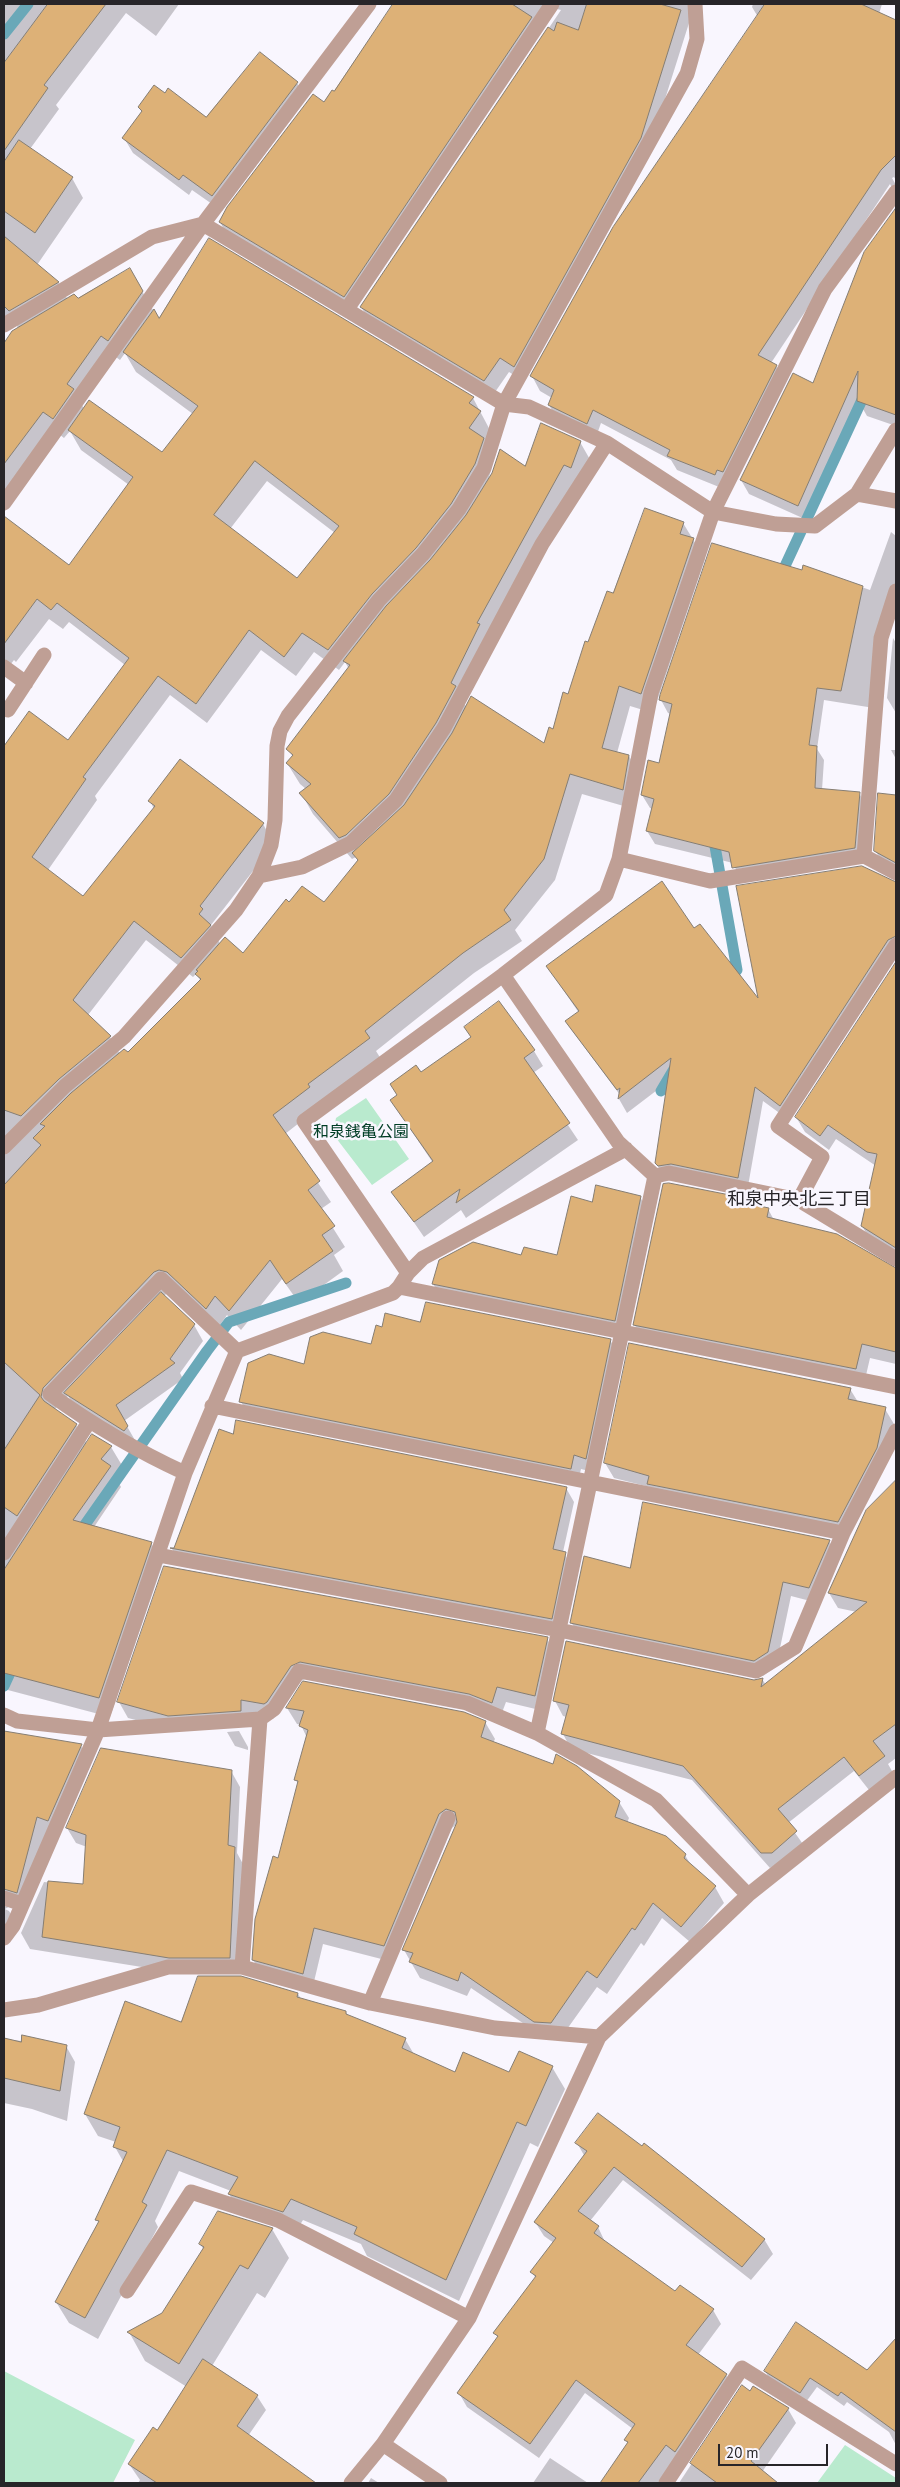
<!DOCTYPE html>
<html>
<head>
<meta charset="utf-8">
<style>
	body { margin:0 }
	#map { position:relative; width:900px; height:2487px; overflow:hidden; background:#f9f6fe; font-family:"PT Sans",sans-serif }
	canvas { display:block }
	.frame { position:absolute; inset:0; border:5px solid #272529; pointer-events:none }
	.scale { position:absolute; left:718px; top:2444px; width:110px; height:22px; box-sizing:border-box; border:2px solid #272529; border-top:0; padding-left:6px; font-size:15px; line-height:18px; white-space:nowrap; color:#272529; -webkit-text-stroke:4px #f9f6fe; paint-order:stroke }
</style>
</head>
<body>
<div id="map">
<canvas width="900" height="2487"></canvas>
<div class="frame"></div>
<div class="scale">20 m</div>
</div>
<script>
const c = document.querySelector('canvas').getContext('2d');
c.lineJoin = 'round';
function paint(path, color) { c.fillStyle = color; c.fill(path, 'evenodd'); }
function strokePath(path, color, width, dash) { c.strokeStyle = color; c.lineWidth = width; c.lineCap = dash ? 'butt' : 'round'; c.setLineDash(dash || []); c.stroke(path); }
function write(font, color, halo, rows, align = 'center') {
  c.font = font + ' "PT Sans","Noto Sans JP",sans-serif'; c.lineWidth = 5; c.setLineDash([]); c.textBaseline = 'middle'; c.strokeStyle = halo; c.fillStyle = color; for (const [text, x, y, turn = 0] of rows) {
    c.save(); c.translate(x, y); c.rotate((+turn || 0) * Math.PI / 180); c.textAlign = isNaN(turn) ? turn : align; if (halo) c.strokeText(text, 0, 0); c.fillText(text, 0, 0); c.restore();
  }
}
paint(new Path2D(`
	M366,1098L409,1159L372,1185L333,1134L336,1118Z
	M4,2371L135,2440L113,2483H4Z
	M845,2445L896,2478V2483H817Z`), '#b9eace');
paint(new Path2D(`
	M4,4H179L156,36L126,13L56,105L59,109L30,149L72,178L83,198L37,265L58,282L68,300H78L129,269L159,320L473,398L491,432L494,459L488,481L526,468L580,442L592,463L576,485L464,703L467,708L545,745L569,695L589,643L614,595L683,523L705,559L653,713L630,706L617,753L629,756L640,776L634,809L582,794L555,880L515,930L522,941L474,973L376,1051L381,1059L285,1134L331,1202L321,1209L345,1247L334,1255L343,1271L299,1303L282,1279L241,1330L227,1315L218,1328L170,1290L164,1296L194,1325L203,1341L180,1373L183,1379L124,1421L136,1442L75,1408L68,1396L54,1410L76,1425L87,1444L111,1447L123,1467L115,1476L121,1487L94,1527L151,1543L163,1563L110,1717L4,1689V831L8,826L4,823V749L30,713L69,741L125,665L69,622L63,629L49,619L16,662L14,660L4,673V518L69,567L129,485L81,450L70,431L64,438L55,431L4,508V345L13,332L19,328L4,315ZM125,353L136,372L193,414L163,454L84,409L80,401L113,355L120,360ZM267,481L335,533L297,580L230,529ZM261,650L296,676L314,652L339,670L345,662L349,669L288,749L293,757L287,763L300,784L306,789L301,793L313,814L352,859L356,857L358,861L324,904H290L244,955L220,944L211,925L274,844L263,824L150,801L154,809L84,898L48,870L97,800L95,796L170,695L207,723ZM146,940L193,977L196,974L200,980L128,1054H120L110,1037L88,1015Z
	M396,4H695L648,153L522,380L509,372L493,395L370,321L361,307L561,10L557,9L352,311L228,237L220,222L334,92Z
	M753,4H882L850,110L866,116L896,51V180L894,177L892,178L896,185V196L890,184L771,363L776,366L784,380L724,489L677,470L671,460L601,423L596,437L558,420L549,405L552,398L540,391L532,376L758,17L752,7Z
	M260,54L297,83L306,99L222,211L192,190L189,195L133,153L124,138L142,113L139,107L206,119Z
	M896,208V426L867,416L859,402L807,520L749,494L741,480L814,385L865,253Z
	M891,532L896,536V599L874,708L824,700L817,749L824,760L822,790L859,793L866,806L862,861L741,880L733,863L655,844L647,831L653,809L650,808L642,795L660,765L671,714L668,713L661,700L803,572L804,567L870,590Z
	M893,638L896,643V713L887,698Z
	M891,750H896V759Z
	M879,795L896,796V873L884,866L875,850Z
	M896,882V955L789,1120L763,1101L747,1192L665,1178L656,1163L669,1081L627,1113L619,1099L620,1095L566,1022L579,1013L547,966L694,930L760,1003L891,883Z
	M896,964V1257L871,1241L862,1226L876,1166L836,1139L829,1150L805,1132L796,1117Z
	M466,1028L534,1051L543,1066L533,1073L578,1140L466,1218L461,1210L424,1237L393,1192L433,1163L391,1100L421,1074L471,1038Z
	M640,1197L649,1213L623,1336L442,1299L433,1284L522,1257L557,1256L593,1204Z
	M734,1197L738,1203L768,1209L774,1220L896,1270V1364L870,1358L864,1384L643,1339L634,1324Z
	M421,1324L610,1340L618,1354L593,1472L581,1469L578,1482L249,1416L241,1402L305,1365L372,1345L383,1328Z
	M850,1389L858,1402L885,1409L894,1424L885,1464L846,1537L614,1478L605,1463Z
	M220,1431L233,1436L566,1488L574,1502L563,1552L573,1567L559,1633L179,1562L172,1549H175Z
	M896,1484V1758L888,1764L892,1771L869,1790L854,1771L788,1823L805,1847L770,1868L692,1780L571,1749L563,1734L567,1717L563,1716L555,1701L762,1679L766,1685L857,1612L838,1608L829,1593L862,1520Z
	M829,1541L838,1556L818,1603L791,1596L776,1667L763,1676L580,1637L571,1622L631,1569Z
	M164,1567L547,1639L556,1654L544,1711L506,1702L500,1718L479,1709L310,1677L300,1681L273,1719L250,1715L178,1731L128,1718L119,1702Z
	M287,1708L485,1722L495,1739L493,1743L619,1802L629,1818L627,1823L685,1855L692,1867L715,1887L724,1903L690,1942L662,1918L644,1946L641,1943L607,1994L597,1987L560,2039L545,2038L471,1988L467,1996L420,1978L404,1950L457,1824L448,1831L393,1962L323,1944L312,1990L263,1976L253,1960L298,1784L296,1780L307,1738L301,1725L297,1724Z
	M4,1731L81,1746L90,1761L32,1894L5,1909L9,1911L18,1926L4,1927Z
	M239,1731L248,1747V1750L235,1746L227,1732Z
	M231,1771L240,1787L237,1853L243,1864L238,1971L179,1973L30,1949L21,1933L44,1882L84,1886L87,1847L76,1843L67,1828Z
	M298,1994L301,1999L346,2012L348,2017L405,2039L415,2056L455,2074H510L552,2067L565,2089L538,2147L530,2143L459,2301L367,2256L361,2244L303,2220L295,2233L242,2216L229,2194L231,2191L179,2171L155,2221L158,2227L98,2339L69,2323L56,2302L99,2223L97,2219L124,2163L115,2147L116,2142L98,2136L85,2114L182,2024Z
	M4,2039L66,2046L75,2062L67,2121L32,2109L4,2103Z
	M577,2143L764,2239L773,2254L751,2280L623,2180L590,2221L598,2227L605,2242L675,2293L713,2310L721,2324L698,2355L726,2375L734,2389L672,2483H602L628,2444L626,2440L633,2429L585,2393L539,2458L467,2407L459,2393L498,2338L495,2333L536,2279L532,2272L554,2243L544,2236L535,2222L585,2157Z
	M272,2229L289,2258L265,2298L257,2293L212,2366L257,2396L266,2410L248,2436L314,2483H138L140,2480L129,2464L157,2432L187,2387L145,2361L129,2332L163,2314L204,2250L200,2244Z
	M896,2340V2445L889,2432L847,2402L844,2406L817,2387L806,2402L771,2381L765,2371L867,2372Z
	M742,2387L788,2409L796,2423L762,2472L776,2483H679Z
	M550,2458L588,2483H533Z
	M371,2478L379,2483H368Z`), '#0003');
strokePath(new Path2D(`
	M4,34L28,4
	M779,579L867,389
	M713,835L737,970L726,982
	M661,1091L674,1069
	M77,1536L207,1351L229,1322L346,1283
	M4,1686L15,1662`), '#6aa8b8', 11);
const building = new Path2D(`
	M48,4H106L44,85L48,88L4,151V63Z
	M393,4H512L532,17L344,297L219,222L227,207L313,94L324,102L332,90L334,91Z
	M587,4H660L681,10L641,138L514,367L500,358L484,381L360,307L548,27L554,31L557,22L578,30Z
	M765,4H861L896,20V155L881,170L758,355L777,365L723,472L717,470L715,475L667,456L670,450L593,410L587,424L548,405L554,390L530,376L613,227Z
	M260,52L298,82L212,196L183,175L179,180L122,138L142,111L138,107L154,85L165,93L168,88L206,117Z
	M19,140L73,177L35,233L4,211V162Z
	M896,208V415L857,401L858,371L798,506L740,480L793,373L813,383L864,252Z
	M4,236L59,282L9,311L4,306Z
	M209,238L474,397L469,403L481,411L469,428L484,438L475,464L451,504L416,548L372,594L328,650L302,633L284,657L249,630L196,704L158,676L83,777L86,779L32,857L83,896L155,806L148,801L180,759L264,823L200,906L203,909L199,914L211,925L181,958L134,921L73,1000L111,1036L59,1079L21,1116L4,1110V746L29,711L68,740L129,658L57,603L51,610L37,599L4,644V516L69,565L133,477L68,430L89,400L162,452L198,406L123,352L154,309L159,318ZM255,461L339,526L297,578L214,515Z
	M130,268L143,291L108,341L101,336L67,384L74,389L53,419L43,412L4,464V343L12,331L74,294L78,298Z
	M541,423L581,441L571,468L564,465L477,623L480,624L451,683L456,686L436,723L389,794L346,835L339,838L299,793L311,784L286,763L293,755L286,749L350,665L343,661L386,606L430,560L466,515L492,473L500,449L525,466Z
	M645,508L684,522L680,534L694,538L641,694L619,686L602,748L629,755L623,790L570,774L544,859L504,910L511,920L463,953L365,1031L370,1038L308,1084L310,1087L273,1115L320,1181L308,1190L335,1226L322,1235L333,1251L286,1284L270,1260L229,1311L215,1296L206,1309L167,1272L159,1270L154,1272L43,1388L41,1397L44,1401L77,1424L17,1516L4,1507V1450L40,1395L4,1362V1185L41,1145L33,1138L45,1126L40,1124L71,1093L124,1049L128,1052L201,979L195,974L198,971L196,970L225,937L243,953L286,899L289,902L302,886L324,902L358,860L352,853L404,805L452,733L471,696L544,743L549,727L553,729L563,692L568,694L585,641L588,642L607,591L613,593Z
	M712,543L802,570L803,565L863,586L841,691L817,688L809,745L817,746L815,788L860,792L855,848L732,868L729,852L646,831L654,799L641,795L648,760L659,763L672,704L659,700L660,695Z
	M878,793L896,795V863L874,851Z
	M862,866L896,882V936L888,940L780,1106L755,1087L738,1178L671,1164L658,1166L655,1163L671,1058L618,1099L620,1088L617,1090L565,1021L579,1011L546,966L662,881L694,928L700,924L758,998L736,886Z
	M896,962V1248L861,1226L877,1154L867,1152L828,1125L820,1136L795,1117Z
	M499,1001L535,1050L524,1058L570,1123L456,1203L460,1189L414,1222L391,1192L433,1161L390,1100L397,1095L390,1084L416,1065L421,1072L471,1037L464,1027Z
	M669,1183L735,1196L734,1201L769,1208L767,1217L837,1234L896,1268V1352L862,1344L856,1369L633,1325L663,1184Z
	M596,1185L641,1196L615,1321L432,1284L439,1260L473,1242L521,1255L524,1247L557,1255L571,1196L592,1202Z
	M161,1292L195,1324L170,1359L175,1363L116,1405L128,1426L124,1431L64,1393Z
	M426,1302L611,1339L586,1459L574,1455L571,1469L239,1402L248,1363L269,1354L304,1364L310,1337L323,1332L371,1344L376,1325L382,1327L385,1313L420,1322Z
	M629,1343L851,1388L848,1399L886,1407L877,1448L838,1522L647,1484L649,1476L604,1463Z
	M236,1420L567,1487L553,1549L566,1552L552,1619L170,1548H174L219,1429L233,1434Z
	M92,1434L112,1446L101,1459L111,1466L73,1520L152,1542L99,1698L4,1673V1570Z
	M896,1480V1724L873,1741L885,1756L859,1776L844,1757L778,1809L797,1831L772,1853H761L683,1766L561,1734L569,1705L553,1701L566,1641L754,1680L763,1678L761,1687L867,1602L828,1593L866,1510Z
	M643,1502L830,1540L809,1588L783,1582L768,1652L754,1661L570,1623L584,1556L630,1568Z
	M164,1566L548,1637L535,1696L497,1687L492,1703L469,1694L300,1662L291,1666L267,1702L264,1704L241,1700V1711L168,1716L117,1702Z
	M303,1681L464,1712L486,1721L481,1737L553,1764L556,1754L577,1766L620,1801L615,1817L666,1836L686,1854L684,1858L716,1886L681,1927L653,1903L635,1930L632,1928L597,1978L587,1971L551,2023L534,2022L461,1972L458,1981L409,1962L413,1953L402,1950L457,1822L455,1812L446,1809L439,1814L384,1946L314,1928L303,1974L252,1960L255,1919L273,1856L278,1858L298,1781L294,1780L308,1730L299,1726L304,1711L286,1708Z
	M4,1731L82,1744L48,1821L37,1817L17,1893L4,1889Z
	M101,1748L232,1770L228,1845L235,1847L230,1958H169L42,1937L48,1881L83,1884L86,1835L66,1828Z
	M198,1976H241L298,1993L297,1997L346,2011V2014L406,2038L402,2048L455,2072L463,2052L509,2072L519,2051L553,2066L526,2126L517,2122L446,2280L354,2234L357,2227L291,2199L283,2212L228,2194L238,2177L167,2150L142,2202L147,2205L85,2318L55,2302L99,2221L95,2220L127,2152L113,2147L120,2127L84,2114L125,2001L181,2022Z
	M22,2035L67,2045L60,2091L4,2078V2038L21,2042Z
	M598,2113L642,2146L644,2143L765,2239L742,2267L614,2167L578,2211L599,2226L594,2233L675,2291L680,2285L714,2309L686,2345L727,2374L675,2452L666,2445L638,2483H600L628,2442L624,2440L635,2424L576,2380L530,2444L457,2393L498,2336L493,2333L536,2276L530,2272L556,2238L534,2222L587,2151L575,2143Z
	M218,2211L273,2228L248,2269L240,2265L179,2364L127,2332L162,2313L204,2247L199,2244Z
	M796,2322L867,2370L896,2338V2432L841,2392L838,2396L810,2378L800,2393L764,2371Z
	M203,2359L258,2395L237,2426L316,2483H157L128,2464L153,2427L157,2430Z
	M742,2385L750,2391L753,2386L789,2408L751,2461L778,2483H717L690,2463Z`);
paint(building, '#ddb177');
strokePath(building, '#857d73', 1);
strokePath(new Path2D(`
	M347,309L552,4
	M4,325L152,237L203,224L504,404L529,407L607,443L713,512L776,524L815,526L857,494L896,501
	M857,494L896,430
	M4,503L203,224L369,4
	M896,591L881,638L864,856L896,873
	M4,667L26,683
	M8,710L44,655
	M619,859L710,881L864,856
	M259,876L302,867L351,843L396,800L444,728L542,544L607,443
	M503,975L618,1142L655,1176
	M4,1147L65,1086L124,1037L236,910L259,876L271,845L275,820L277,746L280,731L288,716L379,600L423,554L459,509L484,468L504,404L687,74L697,39L695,4
	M655,1176L669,1173L799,1200L896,1259
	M799,1200L822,1157L778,1126L896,945
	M408,1273L304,1121L503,975L606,895L619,859L651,693L713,512L825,289L896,192
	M399,1287L896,1387
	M212,1406L843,1533
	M185,1473C137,1451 93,1425 50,1394L161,1279L237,1351
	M4,1553L89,1422
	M158,1555L559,1630L756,1671L795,1647L843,1533L896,1431
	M4,1715L17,1721L98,1730L260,1719L274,1709L299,1671L467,1703L537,1733L656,1800L748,1895
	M537,1733L655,1176
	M4,1898L22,1904
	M4,1938L13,1926L98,1730L185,1473L237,1351L393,1293L399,1287L408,1273L423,1258L626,1149
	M242,1967L260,1719
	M370,2003L448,1818
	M4,2010L38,2005L168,1967H242L370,2003L495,2028L599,2037
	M127,2291L191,2192L278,2220L469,2318
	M383,2444L440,2483
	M351,2483L383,2444L469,2318L599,2037L748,1895L896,1777
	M666,2483L742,2368L896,2464`), '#bf9f95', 15);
write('16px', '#003d25', '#f9f6fe', [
	["和泉銭亀公園",361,1132]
]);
write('18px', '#272529', '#f9f6fe', [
	["和泉中央北三丁目",799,1200]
]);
</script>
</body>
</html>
